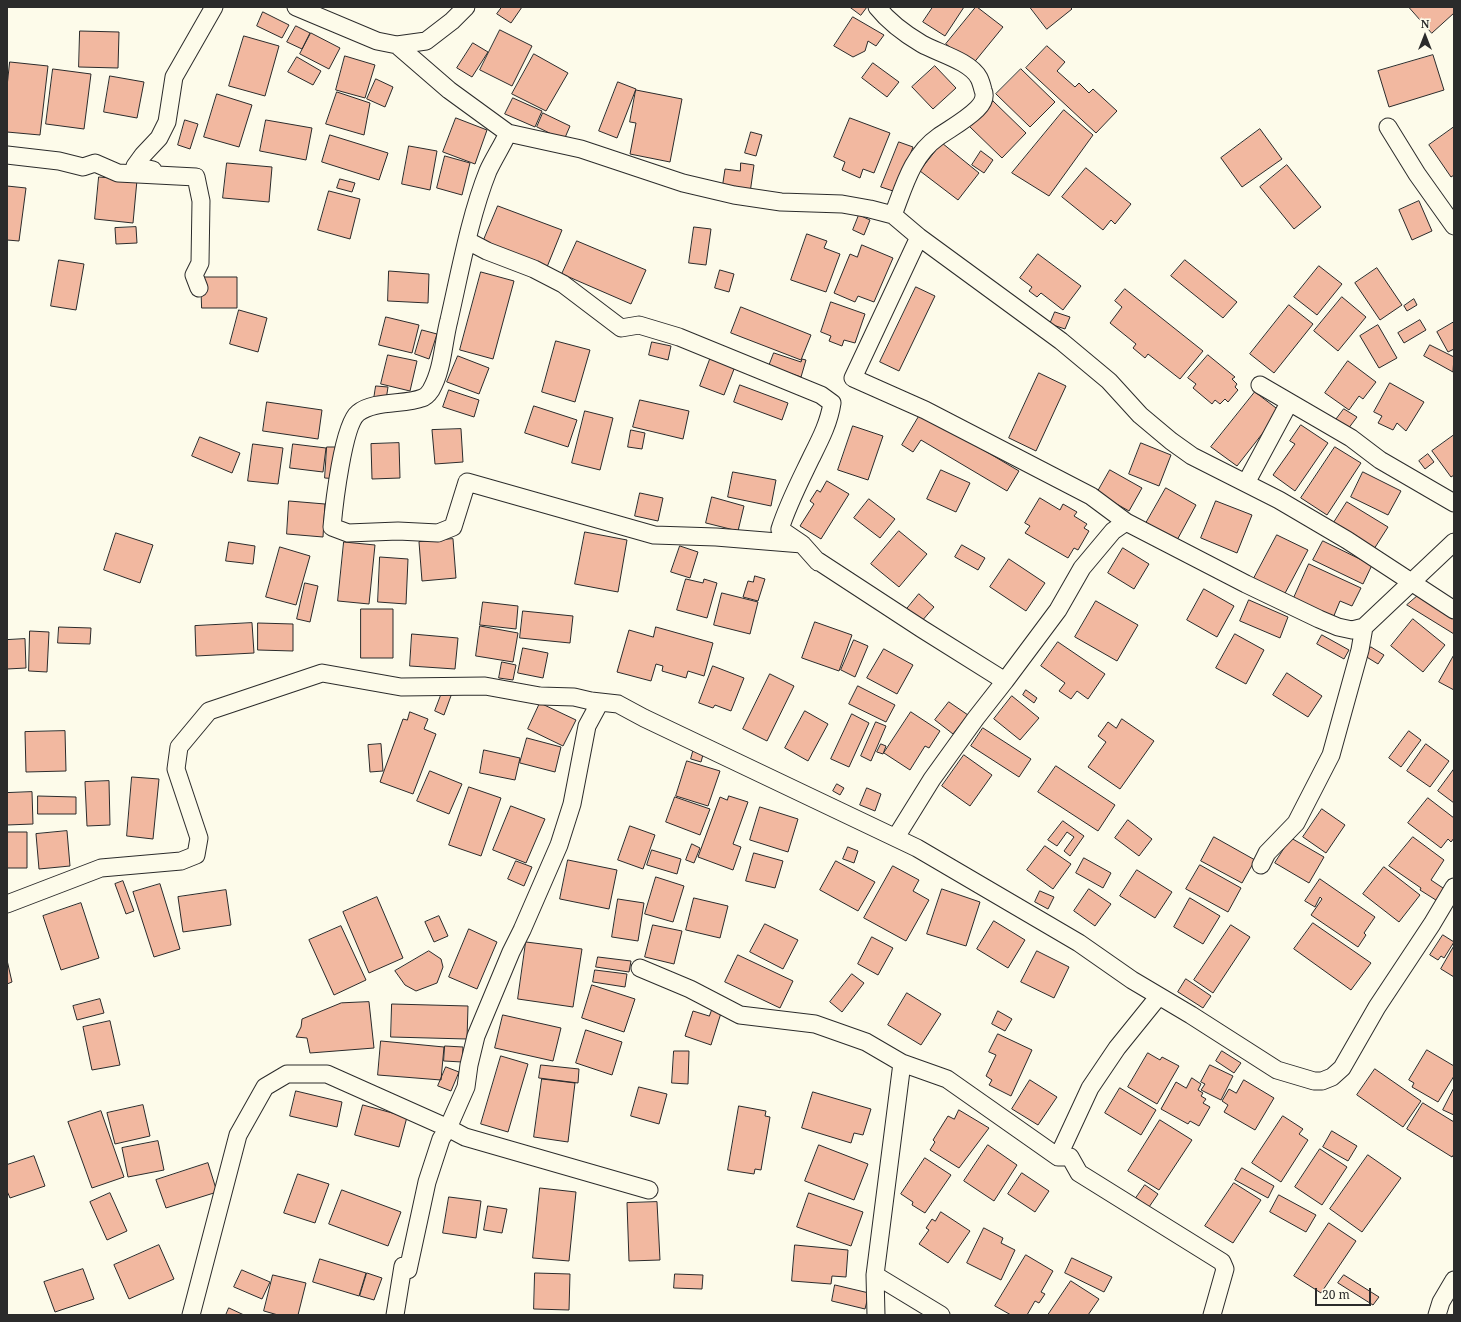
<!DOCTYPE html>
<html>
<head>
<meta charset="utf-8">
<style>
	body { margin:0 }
	#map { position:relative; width:1461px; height:1322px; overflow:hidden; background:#fdfbea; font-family:"Noto Serif",serif }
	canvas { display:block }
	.frame { position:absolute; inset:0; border:8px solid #2b2b2b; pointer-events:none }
	.north { position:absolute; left:1405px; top:16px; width:40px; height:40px; -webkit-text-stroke:3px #fdfbea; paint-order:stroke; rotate:0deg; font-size:11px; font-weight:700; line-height:16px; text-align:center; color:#2b2b2b }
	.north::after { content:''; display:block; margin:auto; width:14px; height:18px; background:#2b2b2b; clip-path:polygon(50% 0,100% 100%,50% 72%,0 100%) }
	.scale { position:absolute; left:1315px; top:1288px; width:56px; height:18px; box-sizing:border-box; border:2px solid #2b2b2b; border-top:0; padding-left:5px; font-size:12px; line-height:14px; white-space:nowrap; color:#2b2b2b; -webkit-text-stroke:3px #fdfbea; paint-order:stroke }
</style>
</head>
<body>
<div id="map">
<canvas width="1461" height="1322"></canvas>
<div class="frame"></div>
<div class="north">N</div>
<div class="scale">20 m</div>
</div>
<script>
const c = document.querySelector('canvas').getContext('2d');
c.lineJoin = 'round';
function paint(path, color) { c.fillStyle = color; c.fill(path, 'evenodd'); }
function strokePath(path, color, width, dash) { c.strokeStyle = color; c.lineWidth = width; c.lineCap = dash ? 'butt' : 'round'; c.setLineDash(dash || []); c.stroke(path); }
const building = new Path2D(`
	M502,7H522L511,23L497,14Z
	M850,7H867L861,15Z
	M933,7H964L945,36L923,22Z
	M976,7H977L1003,27L972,65L946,44Z
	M1030,7H1070L1072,9L1047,29Z
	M1409,7H1454V13L1432,33Z
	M263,12L289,25L282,38L257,26Z
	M853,17L884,35L876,46L868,41L865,51L853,57L834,46Z
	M296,26L310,33L302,49L287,42Z
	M500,30L532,46L512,86L480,70Z
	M80,31L119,32L118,68L79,67Z
	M311,33L340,48L329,69L300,54Z
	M244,36L279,46L265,96L229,86Z
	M473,43L488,52L472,77L457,68Z
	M1047,46L1065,62L1057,71L1075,87L1079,83L1089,93L1093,89L1117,111L1096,133L1026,68Z
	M534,54L568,73L546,111L512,94Z
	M1433,55L1444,90L1389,107L1378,71Z
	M345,56L375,65L365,98L336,90Z
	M297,57L321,71L313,85L288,72Z
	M10,62L48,66L40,135L7,132V87Z
	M873,63L899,82L887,97L862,78Z
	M935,66L956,88L933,109L912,87Z
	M53,69L91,74L84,129L46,124Z
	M1021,69L1055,102L1030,127L996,94Z
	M110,76L144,82L137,118L104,112Z
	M376,79L393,87L385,107L367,99Z
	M618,82L636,89L617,138L599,131Z
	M636,90L682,99L670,162L630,154L636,123L630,122Z
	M337,92L370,103L364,135L326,124Z
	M217,94L252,105L239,147L204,137Z
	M513,98L542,111L535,127L505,114Z
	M993,101L1026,133L1002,158L969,126Z
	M1064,110L1093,135L1049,196L1012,173Z
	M543,113L570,126L564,140L537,127Z
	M456,118L487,130L475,164L443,152Z
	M850,118L890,133L874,173L863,169L860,178L842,170L845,162L834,157Z
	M185,120L198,124L190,149L178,145Z
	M266,120L312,128L306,160L260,151Z
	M1454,127V175L1451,177L1429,145Z
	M1260,129L1282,159L1242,187L1221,158Z
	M751,132L762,135L756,156L745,153Z
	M330,135L388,153L379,180L322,162Z
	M899,142L913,147L896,192L881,187Z
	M942,143L979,173L958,200L920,171Z
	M409,146L437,151L430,190L402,184Z
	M981,151L993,160L984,173L972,165Z
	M445,156L470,163L462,195L437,188Z
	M227,163L272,167L269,202L223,198Z
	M741,163L754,165L750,193L722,189L725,169L740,171Z
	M1287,165L1321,207L1294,229L1260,187Z
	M1086,168L1131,204L1115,224L1111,220L1103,230L1062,197Z
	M99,177L137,180L133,223L95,219Z
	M340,179L355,183L352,192L337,188Z
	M7,186L26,188L19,241L7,240Z
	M329,191L360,199L350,239L318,230Z
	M1419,201L1432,231L1412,240L1399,210Z
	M498,206L562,230L547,267L483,242Z
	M859,215L870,220L864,235L853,230Z
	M136,227L137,243L116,244L115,228Z
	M694,227L711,229L706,265L689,263Z
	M807,234L827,241L824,248L840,254L826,292L791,280Z
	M577,241L646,270L631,304L562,274Z
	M862,245L893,258L874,302L858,296L855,302L834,293L850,254L857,257Z
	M1038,254L1081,286L1063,310L1041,293L1037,297L1029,291L1032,287L1020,278Z
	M59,260L84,264L76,310L51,306Z
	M1185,260L1237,302L1223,318L1171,276Z
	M1319,266L1342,284L1317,315L1294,297Z
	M1377,268L1402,305L1380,320L1355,283Z
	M720,270L734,274L729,292L715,288Z
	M389,271L429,274L428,303L388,301Z
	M481,272L514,281L493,359L460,350Z
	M201,277H237V308H202Z
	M916,287L935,296L899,371L880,362Z
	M1125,289L1203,351L1180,379L1148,354L1145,358L1133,348L1136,344L1110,323L1122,307L1115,301Z
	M1342,297L1366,317L1338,351L1314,331Z
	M1414,299L1417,305L1407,311L1404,306Z
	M831,302L865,314L855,343L844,340L842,346L829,341L831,336L821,332Z
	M1289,305L1313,324L1274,373L1250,354Z
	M741,307L811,335L801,360L731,333Z
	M239,310L267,318L258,352L230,344Z
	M1055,312L1070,317L1065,329L1050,324Z
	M386,317L419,325L412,353L379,345Z
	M1420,320L1426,330L1404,343L1398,333Z
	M1454,322V349L1448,352L1437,332Z
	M1378,325L1397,358L1379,368L1360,336Z
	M422,330L437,334L429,359L415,354Z
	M556,341L590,350L575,402L542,392Z
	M652,342L671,346L668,360L649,355Z
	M1430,345L1454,357L1453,372L1424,356Z
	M774,353L801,362L802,359L806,360L801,377L769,366Z
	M712,354L736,364L724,395L700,386Z
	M388,355L417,361L410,391L381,384Z
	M1208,355L1235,377L1232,379L1237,384L1235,387L1238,390L1228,402L1225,399L1220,404L1215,400L1212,404L1193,388L1196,384L1188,378Z
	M458,356L489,368L479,394L447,382Z
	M1348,361L1376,382L1363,399L1359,396L1349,410L1325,393Z
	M1039,373L1066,386L1036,451L1009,438Z
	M1390,383L1424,402L1406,431L1397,423L1393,430L1378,423L1382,416L1374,412Z
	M740,385L788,403L782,420L734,402Z
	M376,386L388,387L386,400L374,399Z
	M449,390L479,400L474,417L443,407Z
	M1255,392L1280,411L1237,466L1211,447Z
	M640,400L689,411L683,439L633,427Z
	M267,402L322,410L318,439L263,431Z
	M534,406L577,420L568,447L525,433Z
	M1344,409L1357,417L1348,429L1335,421Z
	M585,411L613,418L600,470L572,463Z
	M921,413L1019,471L1007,491L921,440L913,452L902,445Z
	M1301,425L1328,443L1295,491L1273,475L1295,444L1290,441Z
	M853,426L883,436L868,480L838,470Z
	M461,429L463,462L435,464L432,430Z
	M631,430L645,433L642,449L628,447Z
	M1454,435V475L1451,477L1432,451Z
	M200,437L240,453L232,473L192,456Z
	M399,443L400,478L372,479L371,444Z
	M1141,443L1171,455L1159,486L1129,474Z
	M253,444L283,448L278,484L248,481Z
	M293,444L326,448L323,472L290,468Z
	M327,447H339L338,479L325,478Z
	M1335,447L1361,463L1327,515L1301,498Z
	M1428,454L1434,462L1425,469L1419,461Z
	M941,470L970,483L956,512L927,499Z
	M1110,470L1142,488L1129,511L1097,493Z
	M733,472L776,480L771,506L728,497Z
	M1363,472L1401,491L1388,515L1351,497Z
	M827,481L849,494L821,539L800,526L814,504L810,501L817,490L820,492Z
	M1166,488L1196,505L1176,542L1145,525Z
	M640,493L663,498L658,521L635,516Z
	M712,497L744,506L738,531L706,523Z
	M1040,498L1060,510L1063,504L1077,512L1074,516L1087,524L1084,528L1089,531L1078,550L1074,548L1068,558L1025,533L1030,526L1025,523Z
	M869,499L895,519L880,538L854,518Z
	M289,501L325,504L323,537L287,534Z
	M1216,501L1252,515L1237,553L1201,538Z
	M1347,502L1388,527L1374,549L1333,524Z
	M899,531L927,554L899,587L871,564Z
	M585,532L627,540L618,592L575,584Z
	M116,533L153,545L140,583L104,570Z
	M1277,535L1308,550L1283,597L1252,582Z
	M453,539L456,578L422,581L419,542Z
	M1323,541L1372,565L1363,584L1313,560Z
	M229,542L255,546L253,564L226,561Z
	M344,542L375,545L369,604L338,601Z
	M962,545L985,558L978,570L955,557Z
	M680,546L698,552L690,578L671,572Z
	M280,547L310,556L296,605L266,597Z
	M1123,548L1149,564L1134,589L1108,573Z
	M380,557L408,559L406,604L378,602Z
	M1009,559L1045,583L1026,611L990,587Z
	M1309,564L1361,588L1352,606L1340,601L1333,618L1293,600Z
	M755,576L765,579L758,601L743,597L748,581L753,582Z
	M686,579L703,583L704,579L717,583L707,618L677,610Z
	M305,583L318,586L310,622L297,619Z
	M1204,589L1234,606L1217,637L1187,620Z
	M722,593L758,602L750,634L714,625Z
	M1421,593L1454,614V634L1407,605Z
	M919,594L934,607L921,622L906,610Z
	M1249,600L1288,617L1280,638L1240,621Z
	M1096,601L1138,625L1117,661L1075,637Z
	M483,602L518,606L516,629L480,625Z
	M361,609H393V658H361Z
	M523,611L573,616L570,643L520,638Z
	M1413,619L1445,645L1423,672L1391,646Z
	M815,622L852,635L839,671L802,658Z
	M252,623L254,653L196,656L195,626Z
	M258,623L293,624V651L258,650Z
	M480,626L518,633L513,662L476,656Z
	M59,627L91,628L90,644L58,643Z
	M656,627L713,643L704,676L688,671L686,678L662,671L663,666L656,664L651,681L617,672L629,630L653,637Z
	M30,631L49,632L47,672L29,671Z
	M412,634L458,638L455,669L410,666Z
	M1235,634L1264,650L1246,684L1216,668Z
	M1322,635L1349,650L1344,659L1317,644Z
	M25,639L26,668L7,669V640Z
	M854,640L868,646L855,677L841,670Z
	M1058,642L1105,674L1088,699L1077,691L1071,699L1059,691L1065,683L1041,666Z
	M1371,647L1384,655L1378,664L1365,656Z
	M523,648L548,653L543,678L518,673Z
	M884,649L913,665L897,694L867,678Z
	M1454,655V690L1439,682Z
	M502,662L516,665L513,680L499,678Z
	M713,666L744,678L731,711L715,705L713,708L699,703Z
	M1287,673L1322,696L1308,717L1273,695Z
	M770,674L794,686L767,741L743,729Z
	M858,686L895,705L886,722L849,704Z
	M443,690L452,693L444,715L435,711Z
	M1026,690L1037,698L1034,703L1023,695Z
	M1012,696L1039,718L1020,740L994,719Z
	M949,702L968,715L953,734L935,720Z
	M540,703L576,720L563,746L528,729Z
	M805,711L828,724L808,761L785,748Z
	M410,712L428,719L424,729L436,734L413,794L380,782L403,719L407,720Z
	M911,712L940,731L929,748L925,746L910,770L884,753Z
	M852,714L869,723L849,767L831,759Z
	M1122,719L1154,741L1120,789L1088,767L1106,742L1098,736L1108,722L1116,728Z
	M876,722L886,726L871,761L861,756Z
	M983,728L1031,759L1019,777L971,746Z
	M65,731L66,771L26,772L25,732Z
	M1409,731L1421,740L1401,767L1389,758Z
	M527,738L561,747L555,772L520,763Z
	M381,744L383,771L370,772L368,745Z
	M881,744L886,746L883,754L877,752Z
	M1426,744L1449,761L1430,787L1407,771Z
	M694,748L704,751L701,762L691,759Z
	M484,750L520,758L515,780L480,773Z
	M964,755L992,775L970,806L942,786Z
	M687,761L720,771L708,806L676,796Z
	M1056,766L1115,805L1098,831L1038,792Z
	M1454,769V803L1438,791Z
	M430,771L462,784L449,814L417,801Z
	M132,777L159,779L153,839L127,836Z
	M109,781L110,825L87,826L85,782Z
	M837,784L844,788L840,795L833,791Z
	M469,787L501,798L481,856L449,845Z
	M867,788L881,794L875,811L860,805Z
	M32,792L33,824L7,825V793Z
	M38,796L76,797V814H38Z
	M729,796L748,802L733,844L741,847L733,870L698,857L720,797L727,800Z
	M675,797L710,809L700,835L666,822Z
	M1428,798L1454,818V838L1451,842L1448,839L1441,848L1408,823Z
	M511,806L545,819L526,863L493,850Z
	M760,807L798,819L788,852L750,840Z
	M1322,809L1345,825L1326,853L1303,837Z
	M1128,820L1152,839L1139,856L1115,838Z
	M1063,821L1084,836L1070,856L1064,851L1074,837L1067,832L1057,846L1048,840Z
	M630,826L655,835L643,869L618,860Z
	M67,831L70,866L39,869L36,834Z
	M7,832H27V868H7Z
	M1214,837L1255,860L1242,883L1201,861Z
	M1413,837L1444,860L1431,880L1446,890L1439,902L1420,890L1421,888L1389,866Z
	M1291,838L1324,857L1309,883L1275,863Z
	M692,844L700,848L694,863L686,860Z
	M1045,846L1071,864L1053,889L1027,870Z
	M848,847L858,851L854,863L843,859Z
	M652,850L681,859L677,874L647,865Z
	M754,853L783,861L775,888L746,881Z
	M1084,858L1111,873L1103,888L1076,873Z
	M568,860L617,870L609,909L560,899Z
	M516,861L532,867L524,886L508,879Z
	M836,861L875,882L858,911L820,890Z
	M1200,865L1241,888L1228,912L1186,889Z
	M893,866L919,880L913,891L929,900L906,941L864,918Z
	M1384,867L1420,895L1399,922L1363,894Z
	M1137,870L1172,892L1155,918L1120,896Z
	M656,877L684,886L673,922L645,914Z
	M1320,879L1375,917L1364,933L1366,935L1358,947L1311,915L1322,899L1320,897L1315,907L1305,901Z
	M123,881L134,911L126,914L115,884Z
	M160,884L180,949L154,957L133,892Z
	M942,889L980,902L966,946L927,934Z
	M1089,889L1111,904L1095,926L1074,911Z
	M226,890L231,925L183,932L178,897Z
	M1040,891L1054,897L1048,909L1035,902Z
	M377,897L403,958L369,973L343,912Z
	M694,898L728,906L720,938L686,930Z
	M1190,898L1220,916L1203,944L1174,927Z
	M618,899L644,903L638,941L612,937Z
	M81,903L99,958L61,970L43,916Z
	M439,916L448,936L434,942L425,922Z
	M994,921L1025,940L1008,968L977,949Z
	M1313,923L1371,963L1351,990L1294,949Z
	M765,924L798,940L783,969L750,952Z
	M653,925L682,931L674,964L645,957Z
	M1231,925L1250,937L1213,993L1194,980Z
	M341,926L366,980L334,995L309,940Z
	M469,929L497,942L477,989L449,977Z
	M1443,935L1454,942L1444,958L1441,956L1438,960L1430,955Z
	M872,937L893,948L878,975L858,964Z
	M526,942L582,949L573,1007L518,999Z
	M1454,946V977L1441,969Z
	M429,951L441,959L443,967L437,983L416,991L405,985L395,971Z
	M1037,951L1069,967L1054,998L1021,982Z
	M738,955L793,981L780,1008L725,982Z
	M598,957L631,961L629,972L596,967Z
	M7,960L12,982L7,984Z
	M595,970L627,974L625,987L593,982Z
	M852,974L864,983L842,1012L830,1002Z
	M1186,979L1211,996L1203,1008L1178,992Z
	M592,985L635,999L624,1032L582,1018Z
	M907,993L941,1014L921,1045L888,1025Z
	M100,999L104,1013L77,1020L73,1006Z
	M369,1002L374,1048L310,1053L307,1038L296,1037L301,1027L302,1019L341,1003Z
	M392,1004L468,1006L467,1039L391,1037Z
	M712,1010L721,1013L711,1045L685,1036L693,1011L709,1016Z
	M998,1011L1012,1019L1005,1031L992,1024Z
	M503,1015L561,1028L553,1061L495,1048Z
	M110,1021L120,1065L92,1070L83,1027Z
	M586,1030L622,1042L612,1075L576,1063Z
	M998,1034L1032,1050L1011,1096L989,1085L992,1080L986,1076L996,1055L989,1052Z
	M381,1041L444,1047L441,1080L378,1075Z
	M445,1046L463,1047L462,1062L444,1061Z
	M1427,1050L1454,1066V1076L1438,1102L1412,1087L1414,1083L1409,1080Z
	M674,1051H689L688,1084L672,1083Z
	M1222,1051L1241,1063L1234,1073L1216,1061Z
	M1148,1053L1160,1060L1162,1057L1179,1066L1157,1104L1128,1087Z
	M501,1056L528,1064L508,1132L481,1124Z
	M541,1065L579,1069L578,1083L539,1078Z
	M1210,1065L1233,1076L1221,1100L1201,1090L1205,1084L1201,1082Z
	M446,1067L459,1072L451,1091L438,1086Z
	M1375,1069L1421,1101L1403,1127L1357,1095Z
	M1192,1078L1201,1084L1198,1090L1203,1093L1201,1096L1206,1099L1203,1103L1210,1107L1199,1126L1190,1121L1188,1124L1161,1109L1176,1082L1186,1088Z
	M542,1079L575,1083L568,1142L534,1137Z
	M1030,1080L1057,1097L1038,1125L1012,1109Z
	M1244,1080L1274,1098L1255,1130L1224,1112L1228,1105L1222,1101L1229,1089L1236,1093Z
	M639,1087L667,1094L659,1124L631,1116Z
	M1120,1088L1156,1110L1141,1135L1105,1113Z
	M1454,1088V1115L1443,1110Z
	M296,1091L342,1102L337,1127L290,1116Z
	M813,1092L871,1109L863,1135L854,1133L851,1143L802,1128Z
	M1423,1103L1454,1122V1154L1452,1157L1407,1129Z
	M143,1105L150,1136L115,1144L107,1113Z
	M363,1105L407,1117L399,1147L355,1135Z
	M739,1106L766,1111L765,1116L770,1117L761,1170L755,1169L754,1174L728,1170Z
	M959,1110L989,1128L959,1168L930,1150L935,1142L933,1140L948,1116L954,1119Z
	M101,1111L124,1177L92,1188L68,1122Z
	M1283,1116L1303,1129L1299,1134L1308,1140L1281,1182L1252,1163Z
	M1160,1120L1192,1140L1159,1190L1128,1171Z
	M1332,1131L1357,1146L1348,1161L1323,1147Z
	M158,1141L164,1170L128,1177L122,1148Z
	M819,1145L868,1164L854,1200L805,1181Z
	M988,1145L1017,1165L994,1201L964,1181Z
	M1320,1149L1347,1167L1322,1205L1295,1187Z
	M1368,1155L1401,1178L1362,1232L1330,1209Z
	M34,1156L45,1186L10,1198L7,1191V1165Z
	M925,1158L951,1175L925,1213L912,1205L913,1202L901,1194Z
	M208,1163L217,1192L166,1208L156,1180Z
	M1242,1168L1274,1186L1268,1198L1235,1180Z
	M1022,1173L1049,1191L1035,1212L1008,1194Z
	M298,1174L329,1184L315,1223L284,1213Z
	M1234,1183L1261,1200L1233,1243L1205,1226Z
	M1145,1185L1158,1194L1149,1207L1136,1198Z
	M540,1188L576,1192L569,1261L533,1258Z
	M342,1190L401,1212L388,1246L329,1224Z
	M110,1193L127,1231L107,1240L90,1202Z
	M809,1193L863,1212L851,1246L797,1227Z
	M1279,1195L1316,1215L1306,1232L1270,1212Z
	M449,1197L481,1201L476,1238L443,1233Z
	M657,1202L660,1260L629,1261L627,1203Z
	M488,1206L507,1209L502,1233L484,1230Z
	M941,1212L970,1231L948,1263L919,1244L929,1230L926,1228L932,1219L935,1221Z
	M1329,1223L1356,1241L1321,1293L1294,1276Z
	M984,1228L1003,1238L1001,1243L1015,1250L1001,1280L967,1263Z
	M159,1245L174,1279L129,1299L114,1265Z
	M795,1245L848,1250L846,1277L832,1276L831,1284L792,1281Z
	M1026,1255L1053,1271L1041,1292L1045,1294L1039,1303L1035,1301L1027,1315H1011L995,1306Z
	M1072,1258L1112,1277L1104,1292L1065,1273Z
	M320,1259L366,1273L359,1296L313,1282Z
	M83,1269L94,1299L55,1312L44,1282Z
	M242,1270L270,1282L262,1299L234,1287Z
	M367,1273L382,1278L374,1300L360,1296Z
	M535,1273L570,1274L569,1310L534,1309Z
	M675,1274L703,1275L702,1289L674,1288Z
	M273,1275L306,1283L298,1315H278L264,1311Z
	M1344,1275L1379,1297L1373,1305L1338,1283Z
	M1071,1281L1099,1299L1088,1315H1048Z
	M835,1285L869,1293L865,1309L832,1301Z
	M229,1308L244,1315H226Z`);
paint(building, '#f2b8a0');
strokePath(building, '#2b2b2b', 1);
const street = new Path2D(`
	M296,7L377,41L397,45L426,41L452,21L466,7
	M877,7C889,22 905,34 922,44C938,53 970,61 979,78C981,82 982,86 983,90C986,97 983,103 977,109C966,120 951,128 938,137C912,155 904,187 893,215
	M397,45L449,90L508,133L581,149L683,183L734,195L781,202L842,204L870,209L893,215L919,237L1061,341L1109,381L1140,415L1171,441L1192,456L1279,500L1347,540L1454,610
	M1388,127L1417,174L1454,226
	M508,133C502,146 494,158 488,171C470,216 460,272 449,320C443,343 443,369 431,390C429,393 426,397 422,398C405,405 374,400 358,413C343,425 334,505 332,527L348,533L398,531L438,533L453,527L467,482L654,535L716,537L802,544
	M7,155L59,161L83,167L95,163L118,173L196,177L201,201L200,263L194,275L199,288
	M153,170L135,166L143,155L159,138L167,122L174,77L214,7
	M919,237L853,378L925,410L1091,496L1126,522L1246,584L1319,619L1338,627L1352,630L1364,627L1454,542
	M468,241L487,251L534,269L563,284L621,328L639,325L679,337L821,395L832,403C829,423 820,440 811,458C800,481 788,504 780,529L802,544L818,562V561L922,629L1005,681
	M1260,385L1351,438L1380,460L1454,503
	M1246,483L1289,403
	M896,837L932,779L976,718L1005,681L1058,610L1082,568L1113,531L1126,522
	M1261,865L1267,853L1296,823L1331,755L1360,650L1364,627
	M7,904L101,868L181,861L196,855L199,838L176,769L179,747L209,711L322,673L401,687L485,686L540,696L574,697L591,701L618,704L644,718L917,848L1079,943L1132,980L1191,1015L1277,1070L1314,1081H1322L1332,1077L1342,1068L1377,1007L1432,924L1454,887
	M640,968L690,989L740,1015L815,1024L866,1042L902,1063L947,1079L1058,1157L1090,1088L1117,1048L1159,996
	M1058,1157H1070L1079,1173L1222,1262L1225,1269L1212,1315
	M875,1275L941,1315
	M191,1315L238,1135L265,1087L287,1074H327L448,1128L465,1137L649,1190
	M395,1315L403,1266L408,1270L427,1182L441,1139L448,1128L466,1087L469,1065L476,1036L511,952L522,930L559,845L572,804L587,726L600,702
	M876,1315L875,1275L902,1063
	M1437,1315L1441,1302L1454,1280`);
strokePath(street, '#2b2b2b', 19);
strokePath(street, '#fdfbea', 17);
</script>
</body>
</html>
